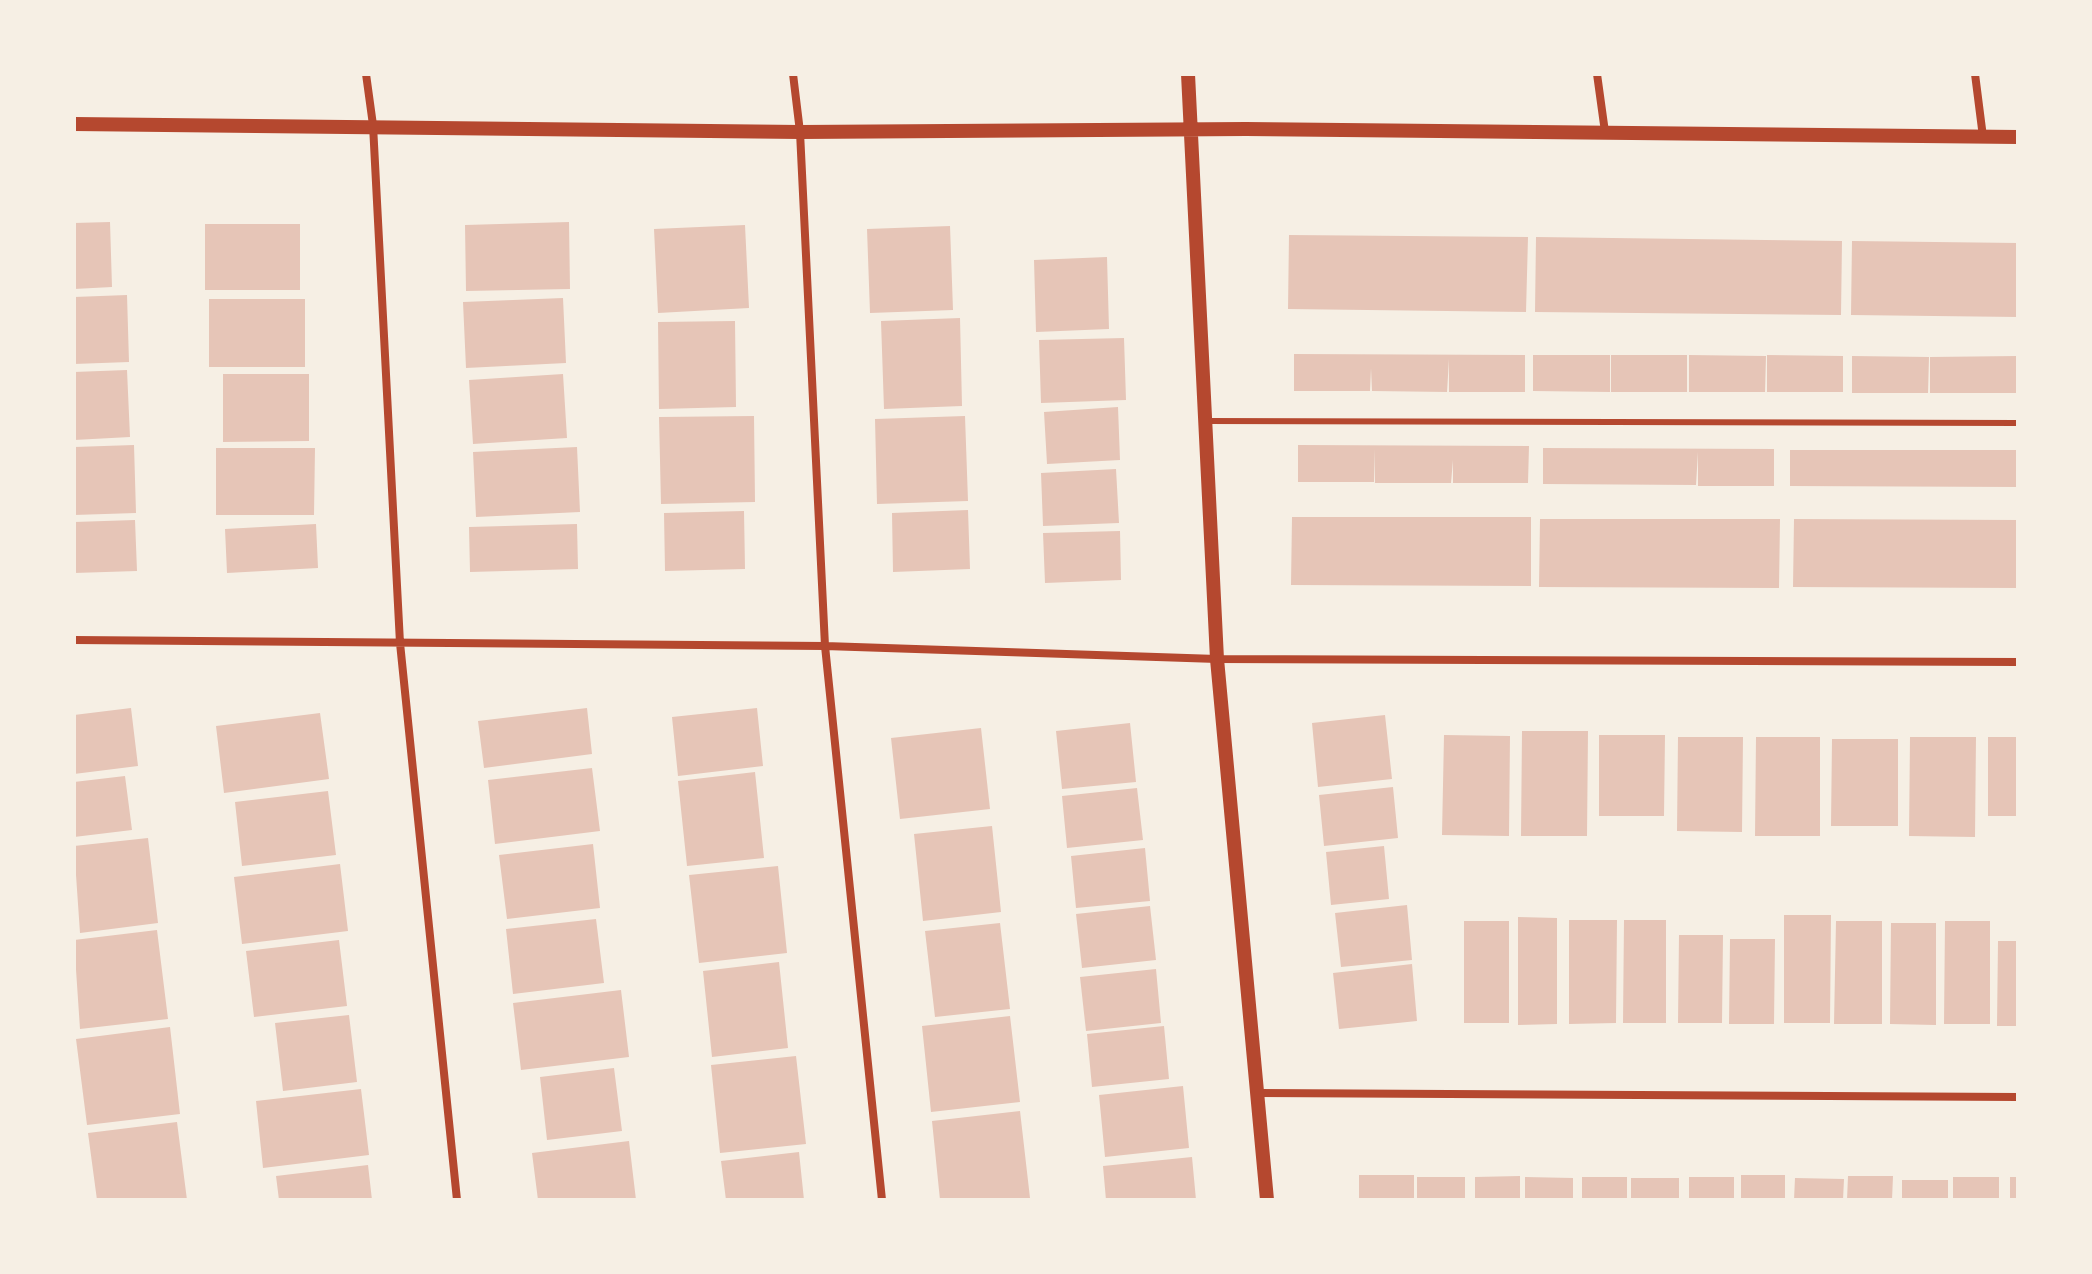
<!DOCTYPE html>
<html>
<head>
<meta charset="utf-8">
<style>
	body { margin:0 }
	#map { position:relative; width:2092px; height:1274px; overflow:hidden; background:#f6efe4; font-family:Overpass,sans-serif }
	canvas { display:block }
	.frame { position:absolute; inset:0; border:76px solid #f6efe4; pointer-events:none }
</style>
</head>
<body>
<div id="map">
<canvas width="2092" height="1274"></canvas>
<div class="frame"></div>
</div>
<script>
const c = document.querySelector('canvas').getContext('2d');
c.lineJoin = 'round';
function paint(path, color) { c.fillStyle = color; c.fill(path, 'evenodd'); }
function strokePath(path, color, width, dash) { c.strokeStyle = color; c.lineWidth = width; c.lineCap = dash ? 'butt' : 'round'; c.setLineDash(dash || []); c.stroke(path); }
paint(new Path2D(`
	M110,222L112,287L74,289V223Z
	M569,222L570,289L466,291L465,225Z
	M205,224H300V290H205Z
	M745,225L749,308L658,313L654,229Z
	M950,226L953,310L870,313L867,229Z
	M1289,235L1528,237L1526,312L1288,309Z
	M1536,237L1842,241L1841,315L1535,312Z
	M1852,241L2018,243V317L1851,315Z
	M1107,257L1109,329L1036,332L1034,260Z
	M127,295L129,362L74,364V297Z
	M563,298L566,363L466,368L463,302Z
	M209,299H305V367H209Z
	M960,318L962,406L884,409L881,321Z
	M735,321L736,407L659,409L658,322Z
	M1124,338L1126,400L1041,403L1039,340Z
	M1294,354L1525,355V392H1449V359L1447,392L1372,391L1371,368L1370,391H1294Z
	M1533,355H1610V392L1533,391Z
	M1611,355H1687V392H1611Z
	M1689,355L1766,356L1765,392H1689Z
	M1767,355L1843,356V392H1767Z
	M1852,356L1929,357L1928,393H1852Z
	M2018,356V393H1930V357Z
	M127,370L130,437L74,440V372Z
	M223,374H309V441L223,442Z
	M563,374L567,438L473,444L469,380Z
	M1118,407L1120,460L1047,464L1044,412Z
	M754,416L755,502L661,504L659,417Z
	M965,416L968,501L877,504L875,419Z
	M134,445L136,513L74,515V447Z
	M1298,445L1529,446L1528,483H1453V460L1451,483H1375V449L1374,482H1298Z
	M577,447L580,512L476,517L473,452Z
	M216,448H315L314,515H216Z
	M1543,448L1774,449V486H1698V452L1696,485L1543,484Z
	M1790,450H2018V487L1790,486Z
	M1116,469L1119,523L1043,526L1041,473Z
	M968,510L970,569L893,572L892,513Z
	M744,511L745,569L665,571L664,513Z
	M1292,517H1531V586L1291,585Z
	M1540,519H1780L1779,588L1539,587Z
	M1794,519L2018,520V588L1793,587Z
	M135,520L137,571L74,573V522Z
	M316,524L318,568L227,573L225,529Z
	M577,524L578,569L470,572L469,527Z
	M1120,531L1121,580L1045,583L1043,533Z
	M131,708L138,766L74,774V715Z
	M587,708L592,754L484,768L478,721Z
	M757,708L763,766L678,776L672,717Z
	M320,713L329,779L224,793L216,726Z
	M1385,715L1392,779L1318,787L1312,723Z
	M1130,723L1136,782L1062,789L1056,731Z
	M981,728L990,809L900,819L891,738Z
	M1522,731H1588L1587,836H1521Z
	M1444,735L1510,736L1509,836L1442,835Z
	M1599,735H1665L1664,816H1599Z
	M1678,737H1743L1742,832L1677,831Z
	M1756,737H1820V836H1755Z
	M1910,737H1976L1975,837L1909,836Z
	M1988,737H2018V816H1988Z
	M1832,739H1898V826H1831Z
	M592,768L600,831L495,844L488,780Z
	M755,772L764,858L687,866L678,781Z
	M125,776L132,830L74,837V782Z
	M1393,787L1398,838L1324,846L1319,795Z
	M1137,788L1143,840L1067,848L1062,796Z
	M328,791L336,855L242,866L235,802Z
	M992,826L1001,912L923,921L914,834Z
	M148,838L158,923L80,933L74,846Z
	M593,844L600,908L507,919L499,855Z
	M1384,846L1389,899L1331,905L1326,852Z
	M1145,848L1150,901L1076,908L1071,856Z
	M340,864L348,931L242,944L234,877Z
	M778,866L787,953L699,963L689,875Z
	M1407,905L1412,960L1341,967L1335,913Z
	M1150,906L1156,960L1082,968L1076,914Z
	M1784,915H1831L1830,1023H1784Z
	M1518,917L1557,918V1024L1518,1025Z
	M596,919L604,983L513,994L506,929Z
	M1569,920H1617L1616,1023L1569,1024Z
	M1624,920H1666V1023H1623Z
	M1464,921H1509V1023H1464Z
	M1836,921H1882V1024H1834Z
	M1945,921H1990V1024H1944Z
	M1000,923L1010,1009L935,1017L925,931Z
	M1891,923H1936V1025L1890,1024Z
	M157,930L168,1019L80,1029L74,940Z
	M1679,935H1723L1722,1023H1678Z
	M1730,939H1775L1774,1024H1729Z
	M339,940L347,1006L254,1017L246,951Z
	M1998,941H2018V1026H1997Z
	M779,962L788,1048L712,1057L703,971Z
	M1412,964L1417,1021L1339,1029L1333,973Z
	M1156,969L1161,1023L1086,1031L1080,977Z
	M621,990L629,1057L521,1070L513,1003Z
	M349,1015L357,1082L283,1091L275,1023Z
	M1010,1016L1020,1102L931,1112L922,1026Z
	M1164,1026L1169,1079L1092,1087L1087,1034Z
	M170,1027L180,1114L87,1125L76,1039Z
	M796,1056L806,1144L720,1153L711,1065Z
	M614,1068L622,1131L547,1140L540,1077Z
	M1183,1086L1189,1148L1105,1157L1099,1095Z
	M361,1089L369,1155L263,1168L256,1101Z
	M1020,1111L1030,1198L940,1200L932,1121Z
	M177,1122L187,1200H97L88,1133Z
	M629,1141L636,1200H538L532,1153Z
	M799,1152L804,1200H726L721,1161Z
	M1192,1157L1196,1200H1106L1103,1166Z
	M368,1165L372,1200H279L276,1176Z
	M1359,1175H1414V1200H1359Z
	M1741,1175H1785V1200H1741Z
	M1520,1176V1200H1475V1177Z
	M1848,1176H1893L1892,1200H1847Z
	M1417,1177H1465V1200H1417Z
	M1525,1177L1573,1178V1200H1525Z
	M1582,1177H1627V1200H1582Z
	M1689,1177H1734V1200H1689Z
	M1953,1177H1999V1200H1953Z
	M2010,1177H2018V1200H2010Z
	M1631,1178H1679V1200H1631Z
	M1795,1178L1844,1179L1843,1200H1794Z
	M1902,1180H1948V1200H1902Z`), '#e6c5b7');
strokePath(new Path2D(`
	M1206,421L2018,423`), '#b5482f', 6);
strokePath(new Path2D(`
	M366,74L373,125L400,643L457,1200
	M793,74L800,132L825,646L882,1200
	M1597,74L1605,132
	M1975,74L1983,137
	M74,640L825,646L1217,659L2018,662
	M1259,1093L2018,1097`), '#b5482f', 8);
strokePath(new Path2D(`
	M1188,74L1217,659L1267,1200
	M74,124L800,132L1246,129L2018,137`), '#b5482f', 14);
</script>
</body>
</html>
